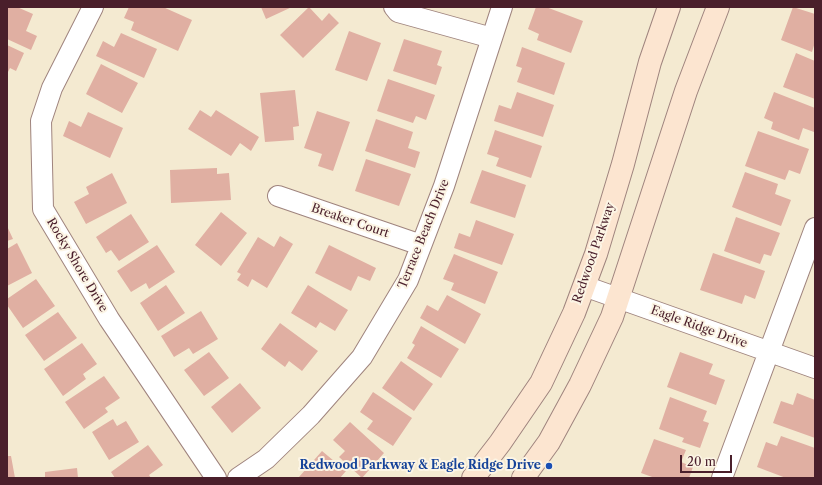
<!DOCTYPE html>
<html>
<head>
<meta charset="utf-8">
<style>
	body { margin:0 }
	#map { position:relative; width:822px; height:485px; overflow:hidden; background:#f4ead1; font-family:"Libre Caslon Text",serif }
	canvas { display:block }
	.frame { position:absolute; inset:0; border:8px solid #4a1f2b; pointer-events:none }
	.scale { position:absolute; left:680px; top:455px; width:52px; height:18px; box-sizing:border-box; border:2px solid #4a1f2b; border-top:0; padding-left:5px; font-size:12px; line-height:14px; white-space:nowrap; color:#4a1f2b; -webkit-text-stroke:3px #fcf5e5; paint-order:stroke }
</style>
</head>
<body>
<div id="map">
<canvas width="822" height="485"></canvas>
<div class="frame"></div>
<div class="scale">20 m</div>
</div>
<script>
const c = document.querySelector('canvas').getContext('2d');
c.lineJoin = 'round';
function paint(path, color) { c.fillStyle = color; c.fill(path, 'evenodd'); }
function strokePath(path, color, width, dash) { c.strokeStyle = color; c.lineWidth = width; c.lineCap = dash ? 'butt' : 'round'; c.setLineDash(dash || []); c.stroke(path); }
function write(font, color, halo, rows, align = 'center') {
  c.font = font + ' "Libre Caslon Text",serif'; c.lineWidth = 4; c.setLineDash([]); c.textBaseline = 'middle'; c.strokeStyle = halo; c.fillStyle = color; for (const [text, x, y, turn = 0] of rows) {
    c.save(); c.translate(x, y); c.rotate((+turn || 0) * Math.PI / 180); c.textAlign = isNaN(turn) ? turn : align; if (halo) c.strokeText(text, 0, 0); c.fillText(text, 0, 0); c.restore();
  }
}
paint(new Path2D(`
	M7,7H17L33,14L26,31L37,36L31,50L7,39Z
	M129,7H163L192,20L178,51L131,30L134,22L124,18Z
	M261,7H292L266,19Z
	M309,7L322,21L329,13L339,23L303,58L280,35Z
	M536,7H546L583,21L571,53L537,40L539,34L528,29Z
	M793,7L815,14V42L812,52L781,40Z
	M349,31L381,43L367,81L335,70Z
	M121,33L157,49L144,78L96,56L103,41L114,47Z
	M404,39L442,51L437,65L442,67L436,85L393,71Z
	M7,45L24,53L16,71L10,68L7,74Z
	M522,47L565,63L554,95L517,82L522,68L516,66Z
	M796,53L815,61V99L783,87Z
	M101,64L138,83L122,113L86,94Z
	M388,79L435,95L426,120L416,116L413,123L377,111Z
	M295,90L299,126L293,127L294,140L265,142L260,93Z
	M517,92L554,105L543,137L494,121L499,105L511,109Z
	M774,92L815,108L814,132L803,128L799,140L771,129L773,122L764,118Z
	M200,110L211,117L216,110L259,137L251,151L240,143L231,156L188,129Z
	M317,111L350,122L333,171L318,166L322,154L304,148Z
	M88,112L123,128L110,158L63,136L69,121L81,127Z
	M376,119L413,132L408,148L420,152L415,168L365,151Z
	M495,130L542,146L531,178L496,166L499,158L487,154Z
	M758,131L809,149L800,174L789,170L785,180L745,166Z
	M366,159L411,174L399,206L355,191Z
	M217,168V174L229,173L231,200L171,203L170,170Z
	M482,170L526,185L515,218L470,203Z
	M745,172L778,184L775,194L791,200L781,226L732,207Z
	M112,173L127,203L86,224L74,202L89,194L86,187Z
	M221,212L247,233L221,266L195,245Z
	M131,214L149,242L119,261L111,250L106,253L96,237Z
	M736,217L780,233L771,256L764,254L760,264L724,251Z
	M476,220L514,234L502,265L454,248L459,233L470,237Z
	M7,226L13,239L7,241Z
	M280,236L293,244L267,288L252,279L248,287L237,280L241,274L237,272L258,237L274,247Z
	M17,243L32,273L7,286V249Z
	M157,245L175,272L149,289L146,283L131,292L117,271Z
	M329,245L376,268L370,281L358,276L351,291L315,273Z
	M713,253L765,271L755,299L745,295L742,304L700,290Z
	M454,254L498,272L485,304L451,290L454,283L443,279Z
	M36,279L55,306L23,328L7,305V299Z
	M166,285L185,313L158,331L140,303Z
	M308,285L348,310L335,331L320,322L316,328L291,313Z
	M447,295L481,314L465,344L420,318L427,305L438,311Z
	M201,311L218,339L193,354L189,348L174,357L161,336Z
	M58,312L77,338L44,361L25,335Z
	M280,323L318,351L302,371L289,361L285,367L261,349Z
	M421,326L459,349L441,378L407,358L415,345L412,343Z
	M82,343L97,364L83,374L86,379L63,396L44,369Z
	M209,352L229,378L204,396L184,370Z
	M680,352L713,364L709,374L725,380L716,405L667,387Z
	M401,361L433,384L414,411L382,388Z
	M104,376L120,398L105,408L108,412L84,429L65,402Z
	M240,383L261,408L232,433L211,407Z
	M373,392L412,418L393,446L367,429L373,421L360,412Z
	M797,393L815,400V438L773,423L781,401L793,405Z
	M670,397L707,411L703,421L709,423L700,448L682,442L684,438L659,429Z
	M113,419L117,426L126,421L139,442L109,460L92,432Z
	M350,422L384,453L362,478L339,457L345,451L333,440Z
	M781,436L815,448V478H786L757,467L766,442L777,446Z
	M654,439L686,450L681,462L693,467L689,478H655L641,473Z
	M148,445L163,465L149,475L151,478H115L111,472Z
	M322,451L346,471L340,478H301L299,477Z
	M7,456H11L15,478H7Z
	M77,468L78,478H45V472Z`), '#e0afa2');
const street = new Path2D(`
	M93,7L52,88L41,121L43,209L109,319L216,478
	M394,7L398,12L492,38
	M278,196L421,245
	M584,286L815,368
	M238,478L266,459L311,415L362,357L408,280L444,186L502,7
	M722,478L815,228`);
const secondary = new Path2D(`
	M473,478L500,443L541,383L574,313L596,254L623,164L650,62L669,7
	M523,478L549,442L580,385L612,317L686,91L718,7`);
strokePath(street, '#9f847e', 22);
strokePath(secondary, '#9f847e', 24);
strokePath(street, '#fff', 20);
strokePath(secondary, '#fce5d0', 22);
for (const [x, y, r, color] of [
	[549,466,4,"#1a4fb4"]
]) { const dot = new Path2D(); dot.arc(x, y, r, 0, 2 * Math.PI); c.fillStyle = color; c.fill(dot); strokePath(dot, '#fcf5e5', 1.5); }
write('12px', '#4a1f2b', '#fcf5e5', [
	["Breaker Court",350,221,19],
	["Terrace Beach Drive",424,234,-68],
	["Redwood Parkway",594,253,-71],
	["Rocky Shore Drive",77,265,59],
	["Eagle Ridge Drive",699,327,20]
]);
write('bold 12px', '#164399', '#fcf5e5', [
	["Redwood Parkway & Eagle Ridge Drive",541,466]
], 'right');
</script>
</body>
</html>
